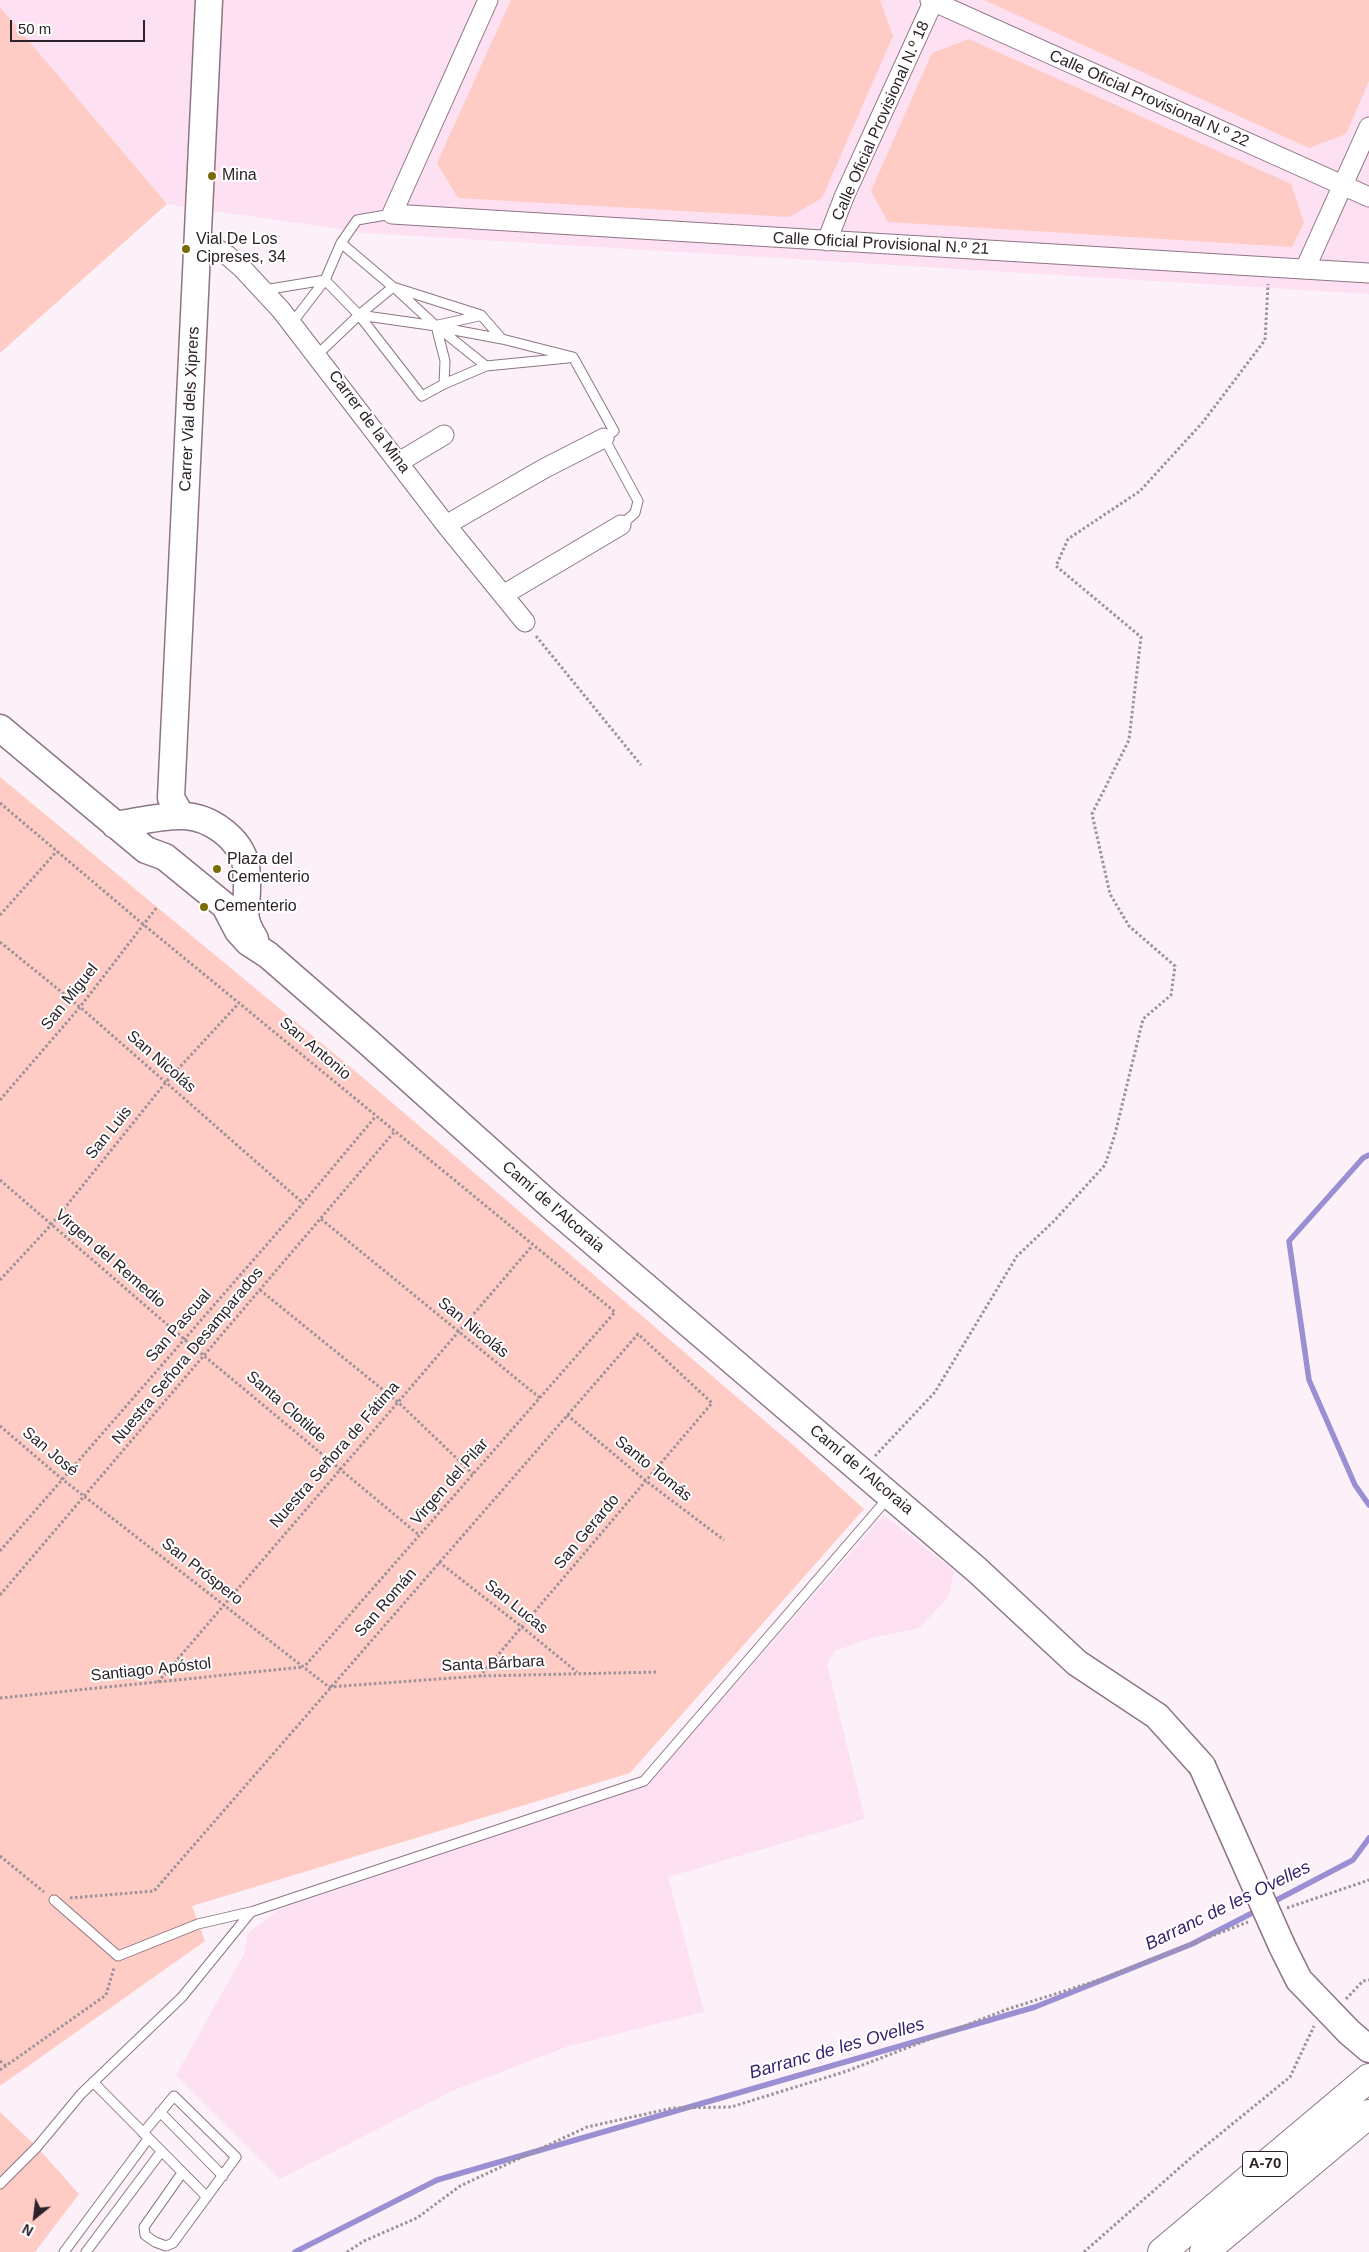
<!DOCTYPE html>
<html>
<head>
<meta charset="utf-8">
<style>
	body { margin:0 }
	#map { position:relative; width:1369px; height:2252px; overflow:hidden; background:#fcf1f8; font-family:Helvetica,sans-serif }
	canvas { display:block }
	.north { position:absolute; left:10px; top:2192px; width:50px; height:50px; -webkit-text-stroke:4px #fff; paint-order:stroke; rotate:209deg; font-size:14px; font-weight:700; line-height:20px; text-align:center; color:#2c2229 }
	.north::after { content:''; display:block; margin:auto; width:18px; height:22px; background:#2c2229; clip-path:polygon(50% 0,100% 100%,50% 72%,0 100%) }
	.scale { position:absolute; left:10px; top:20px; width:135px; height:22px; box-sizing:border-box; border:2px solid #2c2229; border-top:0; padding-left:6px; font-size:15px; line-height:18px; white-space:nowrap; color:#2c2229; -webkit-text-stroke:4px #fff; paint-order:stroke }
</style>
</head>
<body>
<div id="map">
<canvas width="1369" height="2252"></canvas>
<div class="north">N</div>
<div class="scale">50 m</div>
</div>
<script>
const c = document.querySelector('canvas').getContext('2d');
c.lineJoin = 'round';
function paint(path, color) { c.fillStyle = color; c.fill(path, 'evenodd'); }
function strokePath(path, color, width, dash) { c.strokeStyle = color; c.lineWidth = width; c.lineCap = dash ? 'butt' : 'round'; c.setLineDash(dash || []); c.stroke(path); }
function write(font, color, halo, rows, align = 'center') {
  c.font = font + ' Helvetica,sans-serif'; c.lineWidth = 4; c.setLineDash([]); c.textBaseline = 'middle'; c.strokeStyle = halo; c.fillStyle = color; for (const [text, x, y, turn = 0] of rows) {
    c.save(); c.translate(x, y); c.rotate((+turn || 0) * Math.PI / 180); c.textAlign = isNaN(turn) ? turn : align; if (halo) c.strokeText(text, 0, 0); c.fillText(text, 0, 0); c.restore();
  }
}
paint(new Path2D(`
	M0,0H1369V294L367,233L167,204L0,7Z
	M884,1515L954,1571L948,1598L919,1628L872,1638L835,1651L827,1664L865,1819L668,1877L704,2012L566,2047L454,2090L280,2179L176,2075L244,1954L248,1933L280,1909L646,1786Z`), '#fde0f2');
paint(new Path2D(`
	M511,0H880L893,36L822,198L789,217L458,198L437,163Z
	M984,0H1369V81L1346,134L1309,148Z
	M0,7L167,204L0,353Z
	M969,39L1291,184L1304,223L1292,247L888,222L871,191L932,53Z
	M0,777L355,1071L793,1445L864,1509L630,1773L192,1906L205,1941L0,2086Z
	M0,2112L37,2147L79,2194L35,2252H0Z`), '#feccc4');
strokePath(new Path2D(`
	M1369,1155L1363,1158L1289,1241L1309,1380L1355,1485L1369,1505
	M1271,1903L1353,1860L1369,1838
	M295,2252L437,2180L1035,2007L1192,1944L1258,1910`), '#9a8fd2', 5.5);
const lane = new Path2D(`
	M341,243L393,287L359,315
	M393,287L481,315L502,339L573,357L614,431L604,438L638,501L635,513L621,525
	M264,290L325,280L359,315L317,355
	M397,290L436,326L486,366L568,358
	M359,315L436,326L445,361L444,384L422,396Z
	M292,323L325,280L341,243L357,220L392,214
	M438,325L479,316
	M438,327L502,339
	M444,384L486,366
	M54,1900L118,1956L198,1924L250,1912
	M93,2082L207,2197
	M160,2112L223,2176
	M143,2133L174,2096L236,2157L173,2243L166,2246L155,2242L145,2235L144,2227L182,2173
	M0,2184L37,2147L81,2094L182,1997L251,1912L644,1781L888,1498
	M64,2252L148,2139
	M86,2252L161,2152`);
const street = new Path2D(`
	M488,0L392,214L1369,273
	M930,0L1369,197
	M198,237L227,255L242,268L281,310L446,525L525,622
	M827,241L844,197L934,0
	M1305,269L1369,127
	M399,462L444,435
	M446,525L545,468L604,438
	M503,595L621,525`);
const secondary = new Path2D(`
	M0,728L146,850L165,857L225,906L238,931L248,942L268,955L368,1042L550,1205L977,1570L1077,1663L1157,1716L1202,1766
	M181,815L171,798L209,0
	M115,825C136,822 163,815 184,816C210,817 240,838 246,865C247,871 246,878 247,884C248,910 239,914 255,939
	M1282,1946L1299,1980L1349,2032L1369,2049`);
const highway = new Path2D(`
	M1162,2252L1369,2078
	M1204,2252L1369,2114`);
strokePath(lane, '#8e7585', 11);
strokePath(street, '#8e7585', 21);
strokePath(secondary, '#8e7585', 29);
strokePath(highway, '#8e7585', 30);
strokePath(new Path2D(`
	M536,636L641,765
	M0,803L144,925L615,1312L304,1667
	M0,915L57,851
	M0,942L80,1007L303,1203
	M0,1100L80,1007L157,907
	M0,1180L184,1339L419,1535
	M321,1219L540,1398
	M0,1280L51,1225L166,1082L239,1003
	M260,1290L398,1402L473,1474
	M567,1415L646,1481L724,1540
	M0,1426L62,1479L329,1687L480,1676L658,1672
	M875,1456L935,1392L1017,1256L1054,1221L1105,1165L1115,1134L1143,1019L1171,995L1175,966L1129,926L1110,894L1092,814L1129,740L1141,637L1056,566L1068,539L1140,491L1203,422L1265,340L1268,284
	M0,1551L303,1203L376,1116
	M439,1562L522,1627L577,1672
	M0,1595L395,1131
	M158,1682L532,1246
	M0,1698L303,1667
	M0,1856L44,1892
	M70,1898L154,1891L638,1334L712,1403L480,1676
	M1287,1908L1369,1880
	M1346,1999L1363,1981L1369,1980
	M0,2061L6,2066
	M0,2070L106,1995L114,1968
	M347,2252L364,2241L417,2218L460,2186L587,2127L673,2108L731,2107L847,2071L1008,2009L1096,1981L1248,1922
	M1084,2252L1193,2156L1290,2077L1314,2026`), '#9c9299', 3, [2.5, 2.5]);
strokePath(lane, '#fff', 9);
strokePath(street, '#fff', 19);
strokePath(secondary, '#fff', 26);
strokePath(highway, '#fff', 28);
const secondaryBridge = new Path2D(`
	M1202,1766L1282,1946`);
strokePath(secondaryBridge, '#8e7585', 29, []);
strokePath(secondaryBridge, '#fff', 26);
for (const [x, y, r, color] of [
	[212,176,5,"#796c07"],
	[186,249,5,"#796c07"],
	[217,869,5,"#796c07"],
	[204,907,5,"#796c07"]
]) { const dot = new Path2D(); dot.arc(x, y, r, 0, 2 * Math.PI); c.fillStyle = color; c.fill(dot); strokePath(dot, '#fff', 2); }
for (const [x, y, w] of [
	[1265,2164,45]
]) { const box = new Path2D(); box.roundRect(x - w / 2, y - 12.5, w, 25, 4); c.fillStyle = '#fff'; c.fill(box); strokePath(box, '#2c2229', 1); }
write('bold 15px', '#2c2229', null, [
	["A-70",1265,2164]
]);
write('16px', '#2c2229', '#fff', [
	["Calle Oficial Provisional N.º 22",1149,99,24],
	["Calle Oficial Provisional N.º 18",881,121,-66],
	["Calle Oficial Provisional N.º 21",881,244,3],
	["Carrer Vial dels Xiprers",190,409,-87],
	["Carrer de la Mina",369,422,53],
	["San Miguel",70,997,-51],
	["San Antonio",315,1049,40],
	["San Nicolás",161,1062,41],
	["San Luis",109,1133,-51],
	["Camí de l'Alcoraia",553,1207,41],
	["Virgen del Remedio",110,1259,41],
	["San Pascual",179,1326,-49],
	["San Nicolás",473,1328,39],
	["Nuestra Señora Desamparados",188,1356,-50],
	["Santa Clotilde",286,1407,41],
	["San José",50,1452,40],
	["Nuestra Señora de Fátima",335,1455,-49],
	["Santo Tomás",653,1469,39],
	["Camí de l'Alcoraia",861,1470,40],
	["Virgen del Pilar",450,1482,-49],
	["San Gerardo",587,1532,-50],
	["San Próspero",202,1572,38],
	["San Román",386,1603,-49],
	["San Lucas",516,1607,39],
	["Santa Bárbara",493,1664,-3],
	["Santiago Apóstol",151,1670,-6]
]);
write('16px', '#2c2229', '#fff', [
	["Mina",222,176],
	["Vial De Los",196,240],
	["Cipreses, 34",196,258],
	["Plaza del",227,860],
	["Cementerio",227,878],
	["Cementerio",214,907]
], 'left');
write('italic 18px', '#361f6d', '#fff', [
	["Barranc de les Ovelles",1228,1906,-26],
	["Barranc de les Ovelles",837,2049,-16]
]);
</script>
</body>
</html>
